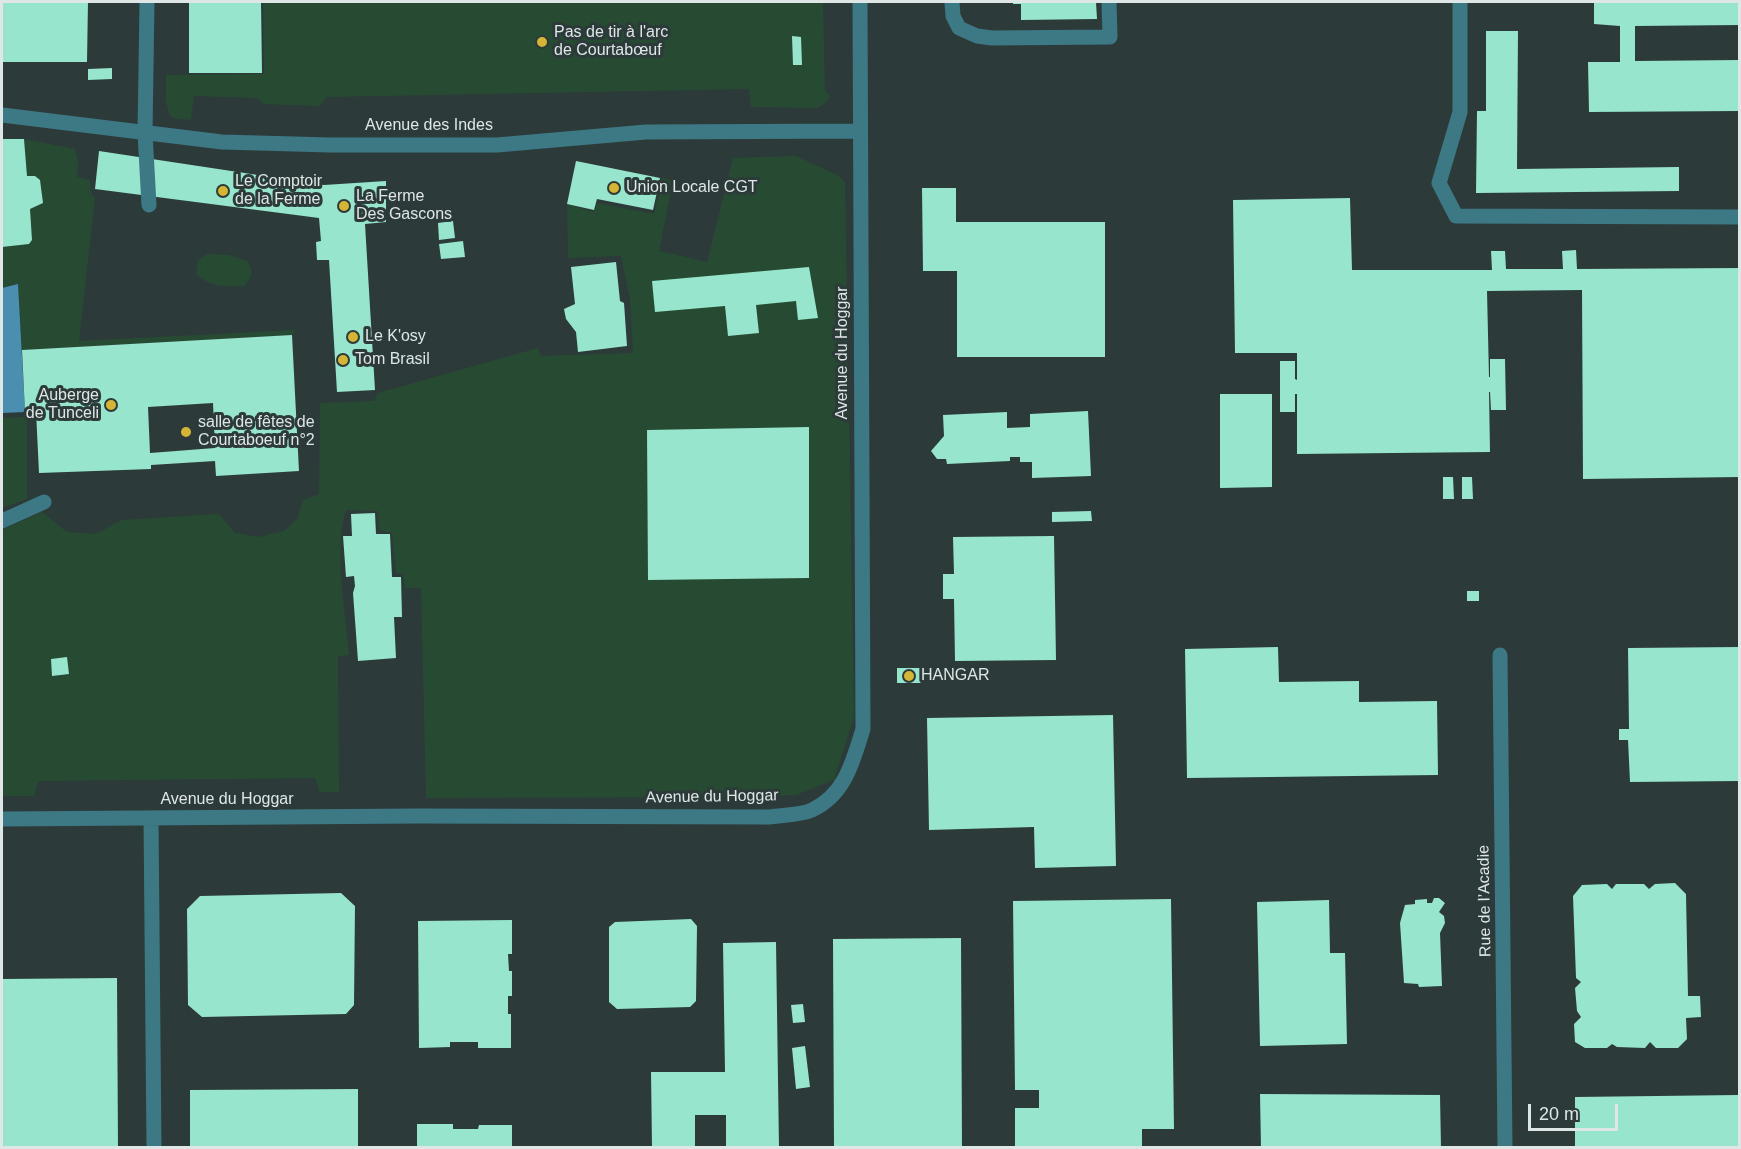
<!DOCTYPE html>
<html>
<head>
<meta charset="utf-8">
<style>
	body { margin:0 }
	#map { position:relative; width:1741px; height:1149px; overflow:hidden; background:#2d3a3a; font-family:Helvetica,sans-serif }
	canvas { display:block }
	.frame { position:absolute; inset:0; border:3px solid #dee6e6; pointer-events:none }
	.scale { position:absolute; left:1528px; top:1104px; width:90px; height:27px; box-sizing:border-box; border:3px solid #dee6e6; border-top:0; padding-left:8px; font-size:18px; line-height:21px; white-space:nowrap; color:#dee6e6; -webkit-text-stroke:4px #2d3a3a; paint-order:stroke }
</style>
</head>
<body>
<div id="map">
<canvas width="1741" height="1149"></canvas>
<div class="frame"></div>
<div class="scale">20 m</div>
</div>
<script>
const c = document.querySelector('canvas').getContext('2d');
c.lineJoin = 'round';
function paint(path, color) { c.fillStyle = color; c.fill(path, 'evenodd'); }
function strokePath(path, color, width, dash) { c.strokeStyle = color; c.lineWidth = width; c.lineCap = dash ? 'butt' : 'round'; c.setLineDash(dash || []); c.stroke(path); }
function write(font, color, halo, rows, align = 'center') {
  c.font = font + ' Helvetica,sans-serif'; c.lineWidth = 6; c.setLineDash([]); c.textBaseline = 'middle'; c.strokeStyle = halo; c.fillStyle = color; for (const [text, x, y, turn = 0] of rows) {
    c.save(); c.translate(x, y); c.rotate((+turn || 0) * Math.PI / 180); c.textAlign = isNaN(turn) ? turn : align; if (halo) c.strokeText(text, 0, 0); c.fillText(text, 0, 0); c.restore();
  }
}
paint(new Path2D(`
	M263,2H827L823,3L825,91L830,95L827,102L817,108L751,107L749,89L326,97L320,106L264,104L257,98L194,96L191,120L172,118C164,107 166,89 166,75L264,74Z
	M24,139L75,149L78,161L77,177L90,180L91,194L95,197L79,341L296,330L292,335L22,350L18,285L2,288V247L29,244L32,240L30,209L40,180L35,176H27Z
	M796,156L837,175L845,182L854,717L834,780L796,795L759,797L426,798L421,588H405L403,574L396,573L392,533L379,530L378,511L346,510C333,549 346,613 349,655L338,656L339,792H320L315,778L38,781L34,796H2V530L42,512L67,532L96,534L122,520L219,514L235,533L259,537L284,531L298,518L303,500L319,494L320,403L374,401L378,393L538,348L541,356L633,353L630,299L621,256L568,258L567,204L593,212L598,203L654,214L662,178L673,180L659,251L707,262L733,158Z
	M207,254L229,255L247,261C254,272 253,277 244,286C226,287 210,287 196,274L198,260Z
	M27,417V499L2,508V418Z`), '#274b32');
paint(new Path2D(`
	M18,284L25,412L2,413V288Z`), '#4a8fb0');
paint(new Path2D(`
	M2,2H88L87,62H2Z
	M189,2H261L262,73H189Z
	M1013,2H1096L1097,19L1021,20V4H1013Z
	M1594,2H1740V25L1635,26V61L1740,60V111L1589,112L1588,62H1620V26L1594,24Z
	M1486,31H1518L1517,169L1679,167V191L1476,193L1477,111H1486Z
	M792,36L801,37L802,65H793Z
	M112,68V79L88,80V69Z
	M2,139H24L27,176H35L40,180L43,203L30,209L32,240L29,244L2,247Z
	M99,151L324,185L386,181V222L365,224L375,390L337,392L329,260H317L316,242L321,241L319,218L95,189Z
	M576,161L660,178L653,210L597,199L594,210L567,204Z
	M922,188H956V222H1105V357H957V271H923Z
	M1350,198L1352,270H1492L1491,251H1505L1506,269H1563L1562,251L1576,250L1577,269L1740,268V477L1583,479L1582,290L1487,291L1489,377H1490V359H1505L1506,410H1491L1490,392H1489L1490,452L1297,454V394H1295V412H1280V361H1295V379L1297,380V353H1235L1233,200Z
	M453,221L455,238L439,240L438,223Z
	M463,241L465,257L441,259L439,244Z
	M616,262L620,301L624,303L627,346L578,352L576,332L566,319L564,309L575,304L571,267Z
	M809,267L818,318L798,320L796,301L756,305L759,333L728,336L725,306L655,312L652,281Z
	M292,335L299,471L216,476L215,461L151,465V469L39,473L36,411L25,412L22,350ZM213,403L215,448L150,453L148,407Z
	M1220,394H1272V487L1220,488Z
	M1088,411L1091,476L1032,478V462H1020V457H1010V461L947,464L946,459H937L931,451L944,436L943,415L1007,412V428L1030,427V414Z
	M809,427V578L648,580L647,430Z
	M1443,477H1453L1454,499H1443Z
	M1462,477H1472L1473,499H1462Z
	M1091,511L1092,521L1052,522V512Z
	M375,513L376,534H390L392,577H401L402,617H394L396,658L358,661L353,593L355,586L354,576L346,577L343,536H352L351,514Z
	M1054,536L1056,660L955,661L954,599H943V574H954L953,537Z
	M1467,591H1479V601H1467Z
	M1278,647L1279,682L1359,681V702L1437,701L1438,775L1187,778L1185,649Z
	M1740,647V781L1630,782L1628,740H1619V729H1629L1628,648Z
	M67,657L69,674L52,676L51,659Z
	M897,668H921V683H897Z
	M1113,715L1116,866L1035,868L1034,827L929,830L927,718Z
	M1675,883L1686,894L1688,996H1700L1701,1017L1686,1018L1687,1039L1678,1048H1656L1650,1042L1645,1048L1617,1047L1612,1044L1607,1048H1585L1575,1042L1574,1024L1581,1017L1577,1011L1575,988L1581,982L1576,978L1573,896L1582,885L1607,884L1612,889L1616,884H1644L1649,889L1655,884Z
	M341,893L355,906L354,1005L346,1014L202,1017L188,1005L187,909L200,896Z
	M1434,898H1439L1445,903L1439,912L1444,916L1445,923L1440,933L1442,986L1419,987L1418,984L1404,983L1400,923L1405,905L1415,904V900L1427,899V903H1432Z
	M1171,899L1174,1129H1142V1148H1015V1108H1039V1090H1015L1013,901Z
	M1329,900L1330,953H1345L1347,1044L1260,1046L1257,902Z
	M691,919L697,926L696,1001L690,1007L617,1009L609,1002V927L615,922Z
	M512,920V954H508L509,971H512V996H508V1014H511V1048H478V1042H450V1047L419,1048L418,921Z
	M961,938L962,1148H834L833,939Z
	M776,942L779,1148H726V1115H695V1148H652L651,1072H725L723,943Z
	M117,978L118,1148H2V979Z
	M803,1004L805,1022L793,1023L791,1005Z
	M805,1046L810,1087L796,1089L792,1048Z
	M358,1089V1148H190V1090Z
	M1260,1094L1440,1095L1441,1148H1261Z
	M1738,1095L1739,1148H1575V1097Z
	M417,1124H453V1129H478L479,1125H512V1148H417Z`), '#96e5cc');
strokePath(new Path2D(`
	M147,2L145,133L149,205
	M952,2L953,16L959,28L977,36L992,38L1110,37L1109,2
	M1460,2V112L1439,183L1456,216L1740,217
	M2,115L222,142L330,145H497L646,132L859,131
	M2,521L44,502
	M1500,655L1505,1148
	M151,818L154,1148
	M2,819L418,816L770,817C783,815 801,815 812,810C845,795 853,761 863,729L860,2`), '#3c7984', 15);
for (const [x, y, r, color] of [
	[542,42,6,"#d5b535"],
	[614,188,6,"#d5b535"],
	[223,191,6,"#d5b535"],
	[344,206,6,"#d5b535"],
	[353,337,6,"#d5b535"],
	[343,360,6,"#d5b535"],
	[111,405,6,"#d5b535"],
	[186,432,6,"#d5b535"],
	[909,676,6,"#d5b535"]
]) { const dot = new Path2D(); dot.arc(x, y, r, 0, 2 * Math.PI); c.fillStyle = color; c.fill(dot); strokePath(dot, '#2d3a3a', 2); }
write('16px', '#dee6e6', '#2d3a3a', [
	["Pas de tir à l'arc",554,33],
	["de Courtabœuf",554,51],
	["Le Comptoir",235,182],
	["de la Ferme",235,200],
	["Union Locale CGT",626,188],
	["La Ferme",356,197],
	["Des Gascons",356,215],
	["Le K'osy",365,337],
	["Tom Brasil",355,360],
	["Auberge",99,396,"right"],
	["de Tunceli",99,414,"right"],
	["salle de fêtes de",198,423],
	["Courtaboeuf n°2",198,441],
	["HANGAR",921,676]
], 'left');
write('16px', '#dee6e6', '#2d3a3a', [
	["Avenue des Indes",429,126],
	["Avenue du Hoggar",843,353,-90],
	["Avenue du Hoggar",712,797,-1],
	["Avenue du Hoggar",227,800],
	["Rue de l’Acadie",1485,901,-91]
]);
</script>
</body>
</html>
